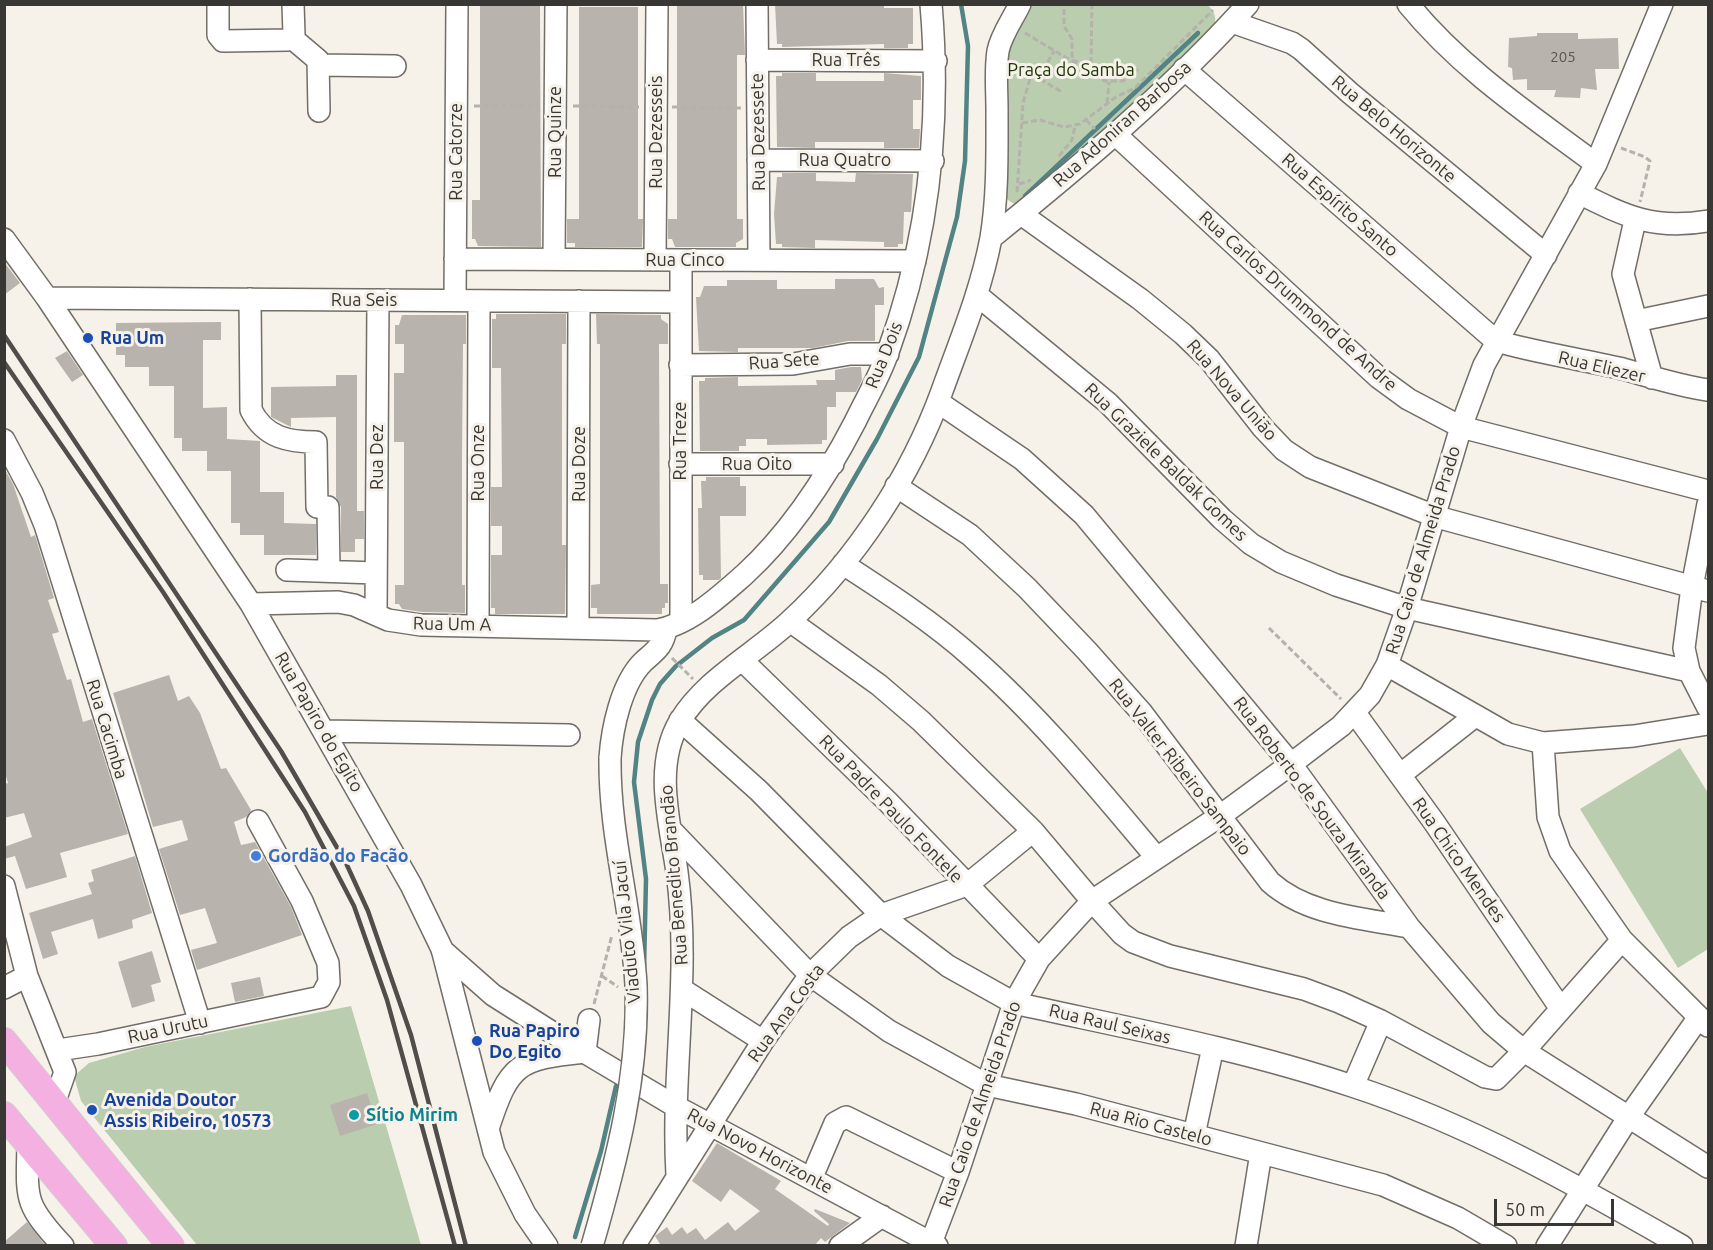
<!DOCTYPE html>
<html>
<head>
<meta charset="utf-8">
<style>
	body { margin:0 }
	#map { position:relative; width:1713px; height:1250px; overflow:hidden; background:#f6f1e9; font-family:Ubuntu,sans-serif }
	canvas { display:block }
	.frame { position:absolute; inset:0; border:6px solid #393734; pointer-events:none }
	.scale { position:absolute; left:1494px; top:1199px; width:120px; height:27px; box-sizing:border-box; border:3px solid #393734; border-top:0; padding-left:8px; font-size:18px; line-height:21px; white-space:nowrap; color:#393734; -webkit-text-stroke:4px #f6f1e9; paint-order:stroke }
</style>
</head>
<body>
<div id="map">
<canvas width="1713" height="1250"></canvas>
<div class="frame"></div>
<div class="scale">50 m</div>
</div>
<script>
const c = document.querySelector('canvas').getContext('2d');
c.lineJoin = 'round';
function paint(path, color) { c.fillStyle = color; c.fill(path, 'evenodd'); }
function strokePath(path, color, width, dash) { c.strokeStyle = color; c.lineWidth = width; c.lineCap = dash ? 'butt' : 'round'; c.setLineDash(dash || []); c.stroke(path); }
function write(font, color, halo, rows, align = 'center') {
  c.font = font + ' Ubuntu,sans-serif'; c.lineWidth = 6; c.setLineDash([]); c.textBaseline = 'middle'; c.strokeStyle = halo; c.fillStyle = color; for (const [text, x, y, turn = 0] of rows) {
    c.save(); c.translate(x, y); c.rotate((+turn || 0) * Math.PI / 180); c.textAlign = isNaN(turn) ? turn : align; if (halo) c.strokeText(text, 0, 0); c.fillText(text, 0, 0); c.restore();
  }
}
paint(new Path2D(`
	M1206,4C1216,11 1217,19 1213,30L1021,204C1014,205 1010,202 1005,197L1008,51L1033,5Z
	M1680,748L1708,793V949L1678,968L1580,809Z
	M351,1006L421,1245H197L81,1101L74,1076L89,1063L145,1047Z`), '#bacdaf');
strokePath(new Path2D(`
	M1025,196L1198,33
	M644,970L646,879L634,782L638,742L652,700L660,684L676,666L712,638L744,620L829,522L877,439L919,357L957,217L965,161L968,46L961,4
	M575,1237L601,1151L616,1086`), '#528385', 4.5);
paint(new Path2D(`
	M480,4L540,6L541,247L478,246L475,239H472V200H480Z
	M677,4H743L745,55H737V219H743V239L736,243V247H675L672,239H668V219H677Z
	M775,4H884V8H913V44H908V48H884V44L782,47V44H777Z
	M579,7H638V219H643L642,247H575V243H567V219H579Z
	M1537,33H1578V39L1618,38L1619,69H1595L1597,90L1581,88L1580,98L1554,97L1556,90H1527V79L1513,80L1512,68L1508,67L1509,38L1537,36Z
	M782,73H816V81H884V73L921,76V100H913V129H920L919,148H884V142H815V148L777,147L776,76H782Z
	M782,173H816V181L855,182L856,173L913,174L911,212H904L903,244H898V247H884V242L815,240V248L782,247V244H776L774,214L777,177H782Z
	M4,262L20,283L4,295Z
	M835,279H874L879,288L884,287V305H875V341H848L813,348H738V352L699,351L696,297H700L704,286H727V280H777V289H835Z
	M496,314H566V344H562V545H566L565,614H495V608H491V555H502V526H491V487H502L501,368H492V319H496Z
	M596,314L661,315V319L668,324V344H659L660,580V584H668V603H665V608H662V614H597V608H591V585L600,584V344H597Z
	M402,315H466V344H463L462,455V585H465V613L422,612L402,609L399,604H395V585H404V442H394V373H404V344H395V325H399Z
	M221,322V340H203V408L227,407V439L260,441V492H284V523L316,524V555H264V535H240V523H231V471H207V451H182V438H174V386H149V367H125V355H116V323Z
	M67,351L83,375L72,382L55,358Z
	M851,367H861L862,380L856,392H836V407H827V440H822V444L767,445V439H746V446H739V451H700L699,381H705V378L738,377V386L817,385L816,380H835V370Z
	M336,375H357V511H364V539H355V552H341V507L336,497V417L291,418V427L271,417V387L336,386Z
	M4,468L13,484L31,537L35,535L54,598L48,600L59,632L52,634L67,680L71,679L83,722L92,719L128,834L60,853L67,877L26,889L15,856L4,859V847L32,837L24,813L4,818V784L8,783L4,770Z
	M706,477H740V486H746V516H720L721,578L719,580H703V575H699L698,508H702L701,481H706Z
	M169,675L178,701L189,696L200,713L221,769L226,768L251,810L246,817L234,822L241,845L255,842L291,907L302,935L197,970L191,950L217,943L205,908L180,915L159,849L188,840L182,820L153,827L113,693Z
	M135,856L152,913L132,920L133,928L98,939L93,919L51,932L58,954L43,959L29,913L92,894L88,883L94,881L91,870Z
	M152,951L161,982L151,985L155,1001L132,1008L118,962Z
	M260,977L264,996L235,1002L231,983Z
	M367,1093L377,1124L340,1136L330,1105Z
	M717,1143L781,1181L775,1189L828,1226L829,1224L814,1211L815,1209L850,1223L825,1242L821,1238L815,1245H658L660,1244L655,1236L667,1227L672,1235L682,1227L687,1234L696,1228L705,1240L728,1222L735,1231L760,1211L730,1189L721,1202L692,1181Z
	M27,1222L45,1245H4V1242Z`), '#b8b3ac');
const minor = new Path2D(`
	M218,4V35L223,41L288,40L294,35L293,4
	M757,4L759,260
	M1408,4C1461,69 1529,114 1596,164
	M1232,22L1292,43L1301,49L1350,93L1546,255
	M292,38L318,60L319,111
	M757,60L936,61
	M319,65L395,66
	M1184,69L1496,341C1538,353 1581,359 1623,369C1652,377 1679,386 1708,390
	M1115,134L1378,377L1408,399L1461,427L1708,491
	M758,160L933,161
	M1579,193C1627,217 1654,230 1708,221
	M1021,214L1140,299L1183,334L1209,359L1263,428L1284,450L1310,467L1437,517L1708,591
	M1635,220L1623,274L1652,378
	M991,238C1080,166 1171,90 1248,4
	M4,239L47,298L251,604L411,885L442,949L494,1152L525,1214L547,1246
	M455,259L915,261
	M554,259L556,4
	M655,260L657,4
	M681,260V622
	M977,295L1108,403L1222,519L1251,544L1281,562L1336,585L1407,608L1689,671
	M47,298L681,302
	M250,299L251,410C265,438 289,442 316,442L317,507H328L329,571
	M455,300L457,4
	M1636,321L1708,306
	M680,365L793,364L850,354H888
	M938,402L1022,459L1084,515L1291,764L1409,927L1491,1023L1524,1051L1708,1167
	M4,440L32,493L45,525L200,1023
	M680,464H833
	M896,486L970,535L1027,588L1087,651L1142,713L1270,882C1307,915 1361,918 1409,927
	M1708,504L1692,587L1684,648L1689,671L1708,708
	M843,564C888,593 934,623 973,658C1041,718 1098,788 1156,857
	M287,570L376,573
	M251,604L338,602L354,605L388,620L421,625L657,630C689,625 720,596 744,575C791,532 826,478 855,422C866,399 880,376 888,352C929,240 941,122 931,4
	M376,613L378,300
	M790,621L879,685L921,721L1033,831L1092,901L1122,934L1133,942L1170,956L1304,989L1339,1002L1381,1021L1485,1077L1496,1079L1524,1051L1622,940
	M478,625L479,301
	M578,627L579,301
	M742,660L888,802L1039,959
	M1387,665L1508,734L1543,743L1634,736L1708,724
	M1355,713L1434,822L1561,1009
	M680,720L759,791L881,915L948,966L1014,1003C1127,1028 1242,1049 1352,1086C1469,1124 1576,1185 1682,1246
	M325,731L569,735
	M1543,743L1548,817L1560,851L1622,940L1708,1026
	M610,758C612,729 621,684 643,662C655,651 663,647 666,629
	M1400,775L1475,716
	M671,830L810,975L889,1031L987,1085L1076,1104L1383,1185L1458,1218L1506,1246
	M4,886L27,976L65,1072L55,1101
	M442,950L493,995L564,1040L675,1106L937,1246
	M4,988L27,976
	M683,990L763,1041
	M58,1050L98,1044L321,997L329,982L328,963L302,901L258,821
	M585,1052L589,1020
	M1353,1086L1381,1021
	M488,1129C509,1064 517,1059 585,1052
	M1194,1135L1213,1047
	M28,1143C27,1199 23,1203 63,1246
	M677,1175C671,1074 691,974 677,872C670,823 653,766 680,721C705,679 755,654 790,621C856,560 911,476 942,391C960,341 981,291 991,238C998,195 997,152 997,109C997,90 995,70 998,51C1001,35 1013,19 1020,4
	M812,1177L835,1123L846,1117L958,1172
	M931,1243L958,1172L1014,1003L1039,959L1092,901L1220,816L1291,764L1341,726L1370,695L1387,665L1407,608L1461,427L1484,365L1596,164L1662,4
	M634,1246L763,1041L810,975L849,937L881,915L967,885L1033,831
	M840,1246L882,1216
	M1246,1246L1261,1153
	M1547,1246L1628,1118L1699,1017`);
const major = new Path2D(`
	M4,1041L171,1246
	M4,1115L114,1246`);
strokePath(minor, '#726e67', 24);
strokePath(major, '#cfcfce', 28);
strokePath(new Path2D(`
	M1064,9V26L1072,39V61L1091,62L1092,4
	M1025,33L1105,81H1123L1138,69
	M1039,78L1054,51
	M1107,103L1109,82
	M474,106L537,105
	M573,106L639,107
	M672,107L741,108
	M1086,120L1095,129
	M1022,123L1040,120L1064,127L1080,124L1116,97L1135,88L1213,10
	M1621,148L1645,157L1650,161L1640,202
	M1059,156L1072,140L1075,126
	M1019,184L1031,180
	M1017,192L1023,103L1030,79L1035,76L1062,92
	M1269,628L1341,699
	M672,658L693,679
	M602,976L618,987
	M594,1004L612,935`), '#b5b1ab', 3, [6, 3]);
strokePath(minor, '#fff', 21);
strokePath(major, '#f3b0e0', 26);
strokePath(new Path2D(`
	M4,335L281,751L346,863L368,911L411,1035L466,1246
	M4,362L163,592L305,812L354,906L387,1000L455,1246`), '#504d4a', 4.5);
const minorBridge = new Path2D(`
	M592,1246C617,1160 639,1075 636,985C632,909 609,835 610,758`);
strokePath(minorBridge, '#726e67', 24, []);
strokePath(minorBridge, '#fff', 21);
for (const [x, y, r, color] of [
	[88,338,6,"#1a4fb4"],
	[256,856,6,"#3f7fe0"],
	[477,1041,6,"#1a4fb4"],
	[92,1110,6,"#1a4fb4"],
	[354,1115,6,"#0f9aa8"]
]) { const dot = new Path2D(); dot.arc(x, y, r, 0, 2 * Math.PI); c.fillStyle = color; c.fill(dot); strokePath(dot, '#f6f1e9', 2); }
write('15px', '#595652', null, [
	["205",1563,57]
]);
write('18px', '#393734', '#f6f1e9', [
	["Rua Três",846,60],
	["Rua Adoniran Barbosa",1122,124,-42],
	["Rua Belo Horizonte",1394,129,40],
	["Rua Quinze",555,132,-90],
	["Rua Dezesseis",656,132,-90],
	["Rua Dezessete",758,132,-91],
	["Rua Catorze",456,152,-90],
	["Rua Quatro",845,160],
	["Rua Espírito Santo",1340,205,41],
	["Rua Cinco",685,260],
	["Rua Seis",364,300],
	["Rua Carlos Drummond de Andre",1298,301,42],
	["Rua Dois",884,355,-68],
	["Rua Sete",784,361,-4],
	["Rua Eliezer",1602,367,13],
	["Rua Nova União",1232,390,49],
	["Rua Treze",680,441,-90],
	["Rua Dez",377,457,-90],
	["Rua Graziele Baldak Gomes",1166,462,44],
	["Rua Onze",478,463,-90],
	["Rua Doze",579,464,-90],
	["Rua Oito",757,464],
	["Rua Caio de Almeida Prado",1423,550,-73],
	["Rua Um A",452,624,1],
	["Rua Papiro do Egito",319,722,60],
	["Rua Cacimba",107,729,73],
	["Rua Valter Ribeiro Sampaio",1180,767,52],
	["Rua Roberto de Souza Miranda",1312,798,53],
	["Rua Padre Paulo Fontele",891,809,46],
	["Rua Chico Mendes",1459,860,55],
	["Rua Benedito Brandão",674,875,-95],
	["Viaduto Vila Jacuí",627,932,-96],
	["Rua Ana Costa",786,1013,-54],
	["Rua Raul Seixas",1110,1024,13],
	["Rua Urutu",168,1029,-12],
	["Rua Caio de Almeida Prado",980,1104,-71],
	["Rua Rio Castelo",1151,1124,15],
	["Rua Novo Horizonte",760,1151,28]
]);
write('18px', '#1a3502', '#f6f1e9', [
	["Praça do Samba",1071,70]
]);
write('bold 18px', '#164399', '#f6f1e9', [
	["Rua Um",100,338],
	["Rua Papiro",489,1031],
	["Do Egito",489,1052],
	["Avenida Doutor",104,1100],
	["Assis Ribeiro, 10573",104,1121]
], 'left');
write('bold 18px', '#366cbe', '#f6f1e9', [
	["Gordão do Facão",268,856]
], 'left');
write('bold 18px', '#0d838f', '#f6f1e9', [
	["Sítio Mirim",366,1115]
], 'left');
</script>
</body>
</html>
